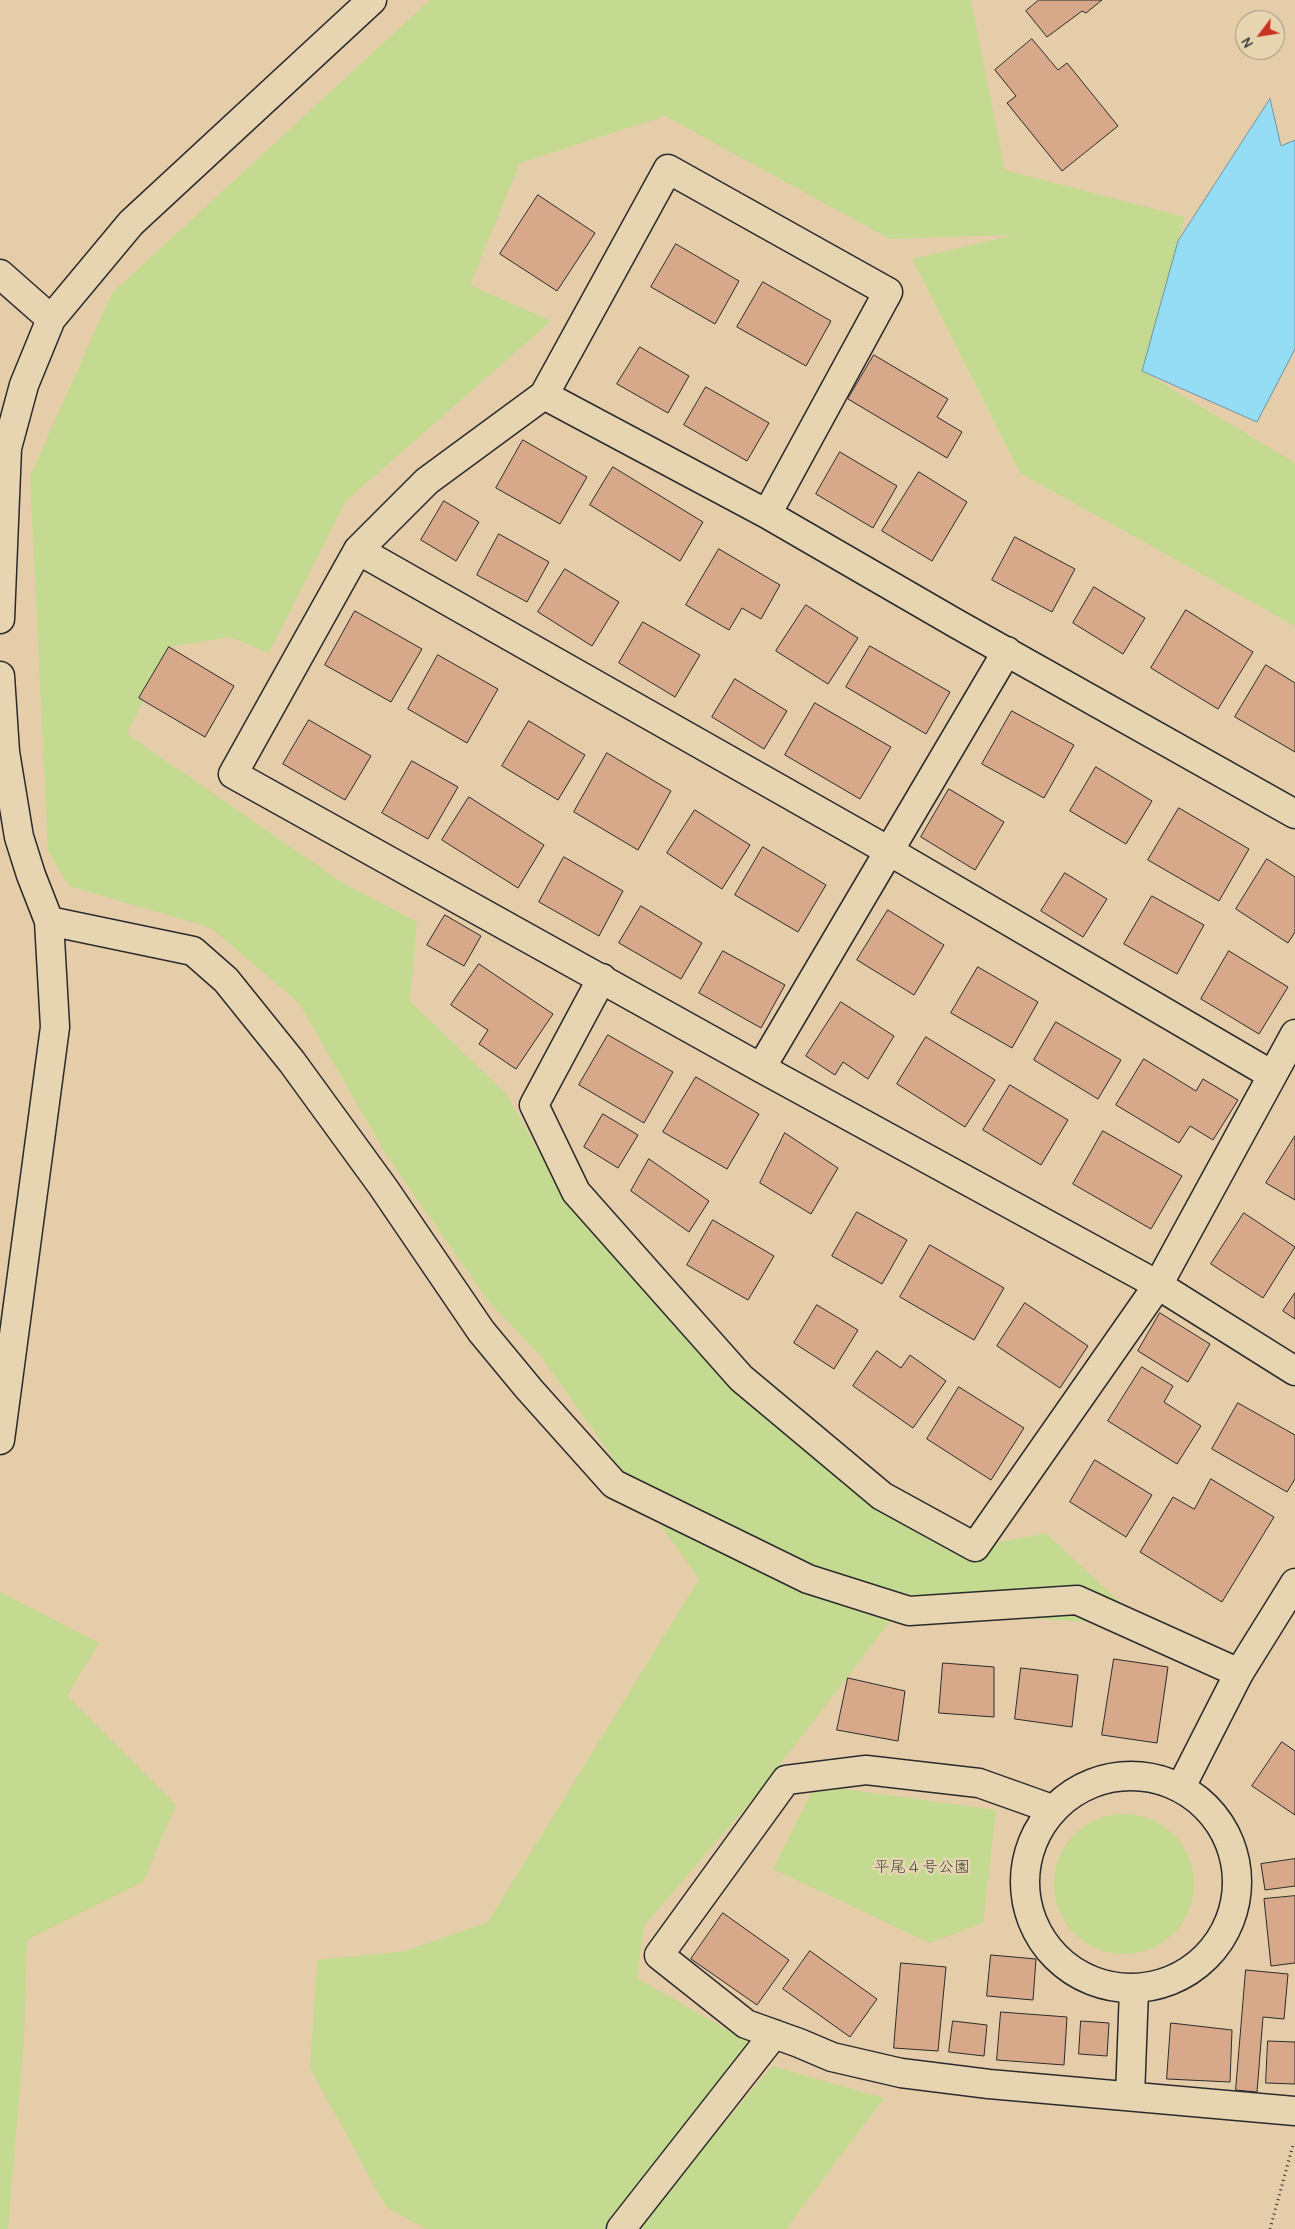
<!DOCTYPE html>
<html>
<head>
<meta charset="utf-8">
<style>
	body { margin:0 }
	#map { position:relative; width:1295px; height:2229px; overflow:hidden; background:#e5cdaa; font-family:"Comic Neue",sans-serif }
	canvas { display:block }
	.north { position:absolute; left:1235px; top:10px; width:50px; height:50px; box-sizing:border-box; background:#e7d5b2; border:1px solid #9c917c; border-radius:50%; rotate:239deg; font-size:14px; font-weight:700; line-height:20px; text-align:center; color:#2b2b2b }
	.north::after { content:''; display:block; margin:auto; width:18px; height:22px; background:#c8321e; clip-path:polygon(50% 0,100% 100%,50% 72%,0 100%) }
</style>
</head>
<body>
<div id="map">
<canvas width="1295" height="2229"></canvas>
<div class="north">N</div>
</div>
<script>
const c = document.querySelector('canvas').getContext('2d');
c.lineJoin = 'round';
function paint(path, color) { c.fillStyle = color; c.fill(path, 'evenodd'); }
function strokePath(path, color, width, dash) { c.strokeStyle = color; c.lineWidth = width; c.lineCap = dash ? 'butt' : 'round'; c.setLineDash(dash || []); c.stroke(path); }
function write(font, color, halo, rows, align = 'center') {
  c.font = font + ' "Comic Neue","Klee One",sans-serif'; c.lineWidth = 5; c.setLineDash([]); c.textBaseline = 'middle'; c.strokeStyle = halo; c.fillStyle = color; for (const [text, x, y, turn = 0] of rows) {
    c.save(); c.translate(x, y); c.rotate((+turn || 0) * Math.PI / 180); c.textAlign = isNaN(turn) ? turn : align; if (halo) c.strokeText(text, 0, 0); c.fillText(text, 0, 0); c.restore();
  }
}
paint(new Path2D(`
	M430,0H971L1005,170L1185,217L1142,371L1295,463V626L1020,473L912,259L1014,235L890,239L665,116L520,163L470,285L551,321L345,502L269,653L230,637L170,647L127,734L343,883L417,922L410,1001L507,1095L551,1174L867,1484L974,1547L1046,1533L1144,1625L898,1611L763,1787L644,1926L637,1978L762,2050L635,2229H427L386,2207L310,2068L317,1960L405,1951L488,1922L699,1579L540,1355L489,1302L387,1156L299,1003L211,928L69,886L48,851L30,476L112,293Z
	M0,1592L99,1643L67,1696L176,1805L143,1882L27,1940L24,2040L8,2229H0Z
	M815,1785L996,1810L983,1923L930,1943L773,1869Z
	M1054 1884a70 70 0 1 1 140 0a70 70 0 1 1-140 0Z
	M772,2066L884,2098L786,2229H636Z`), '#c4da90');
const water = new Path2D(`
	M1270,99L1281,146L1295,140V349L1257,422L1142,371L1178,241Z`);
paint(water, '#94ddf5');
strokePath(water, '#6a96a4', 1);
const building = new Path2D(`
	M1039,0H1102L1086,13L1082,11L1047,37L1026,11Z
	M1032,39L1058,70L1067,63L1118,126L1062,171L1007,103L1016,96L995,70Z
	M538,195L595,233L557,291L500,254Z
	M676,244L739,281L715,324L651,287Z
	M763,282L831,321L806,366L737,327Z
	M640,347L689,376L668,413L617,384Z
	M874,355L948,399L937,417L962,432L947,458L848,399Z
	M706,387L769,423L747,461L684,425Z
	M523,440L587,477L560,524L496,488Z
	M840,452L897,486L873,528L816,494Z
	M613,467L703,522L680,561L590,505Z
	M919,472L967,502L932,561L882,531Z
	M444,501L479,522L456,561L421,540Z
	M499,534L549,562L527,602L477,575Z
	M1015,537L1075,569L1052,612L992,580Z
	M719,549L780,585L761,619L742,608L729,630L686,605Z
	M565,569L619,602L592,646L538,612Z
	M1094,587L1145,618L1123,654L1073,623Z
	M806,605L858,638L828,684L776,651Z
	M1186,610L1253,652L1218,709L1151,668Z
	M355,611L422,649L391,702L325,665Z
	M643,622L700,655L675,697L619,663Z
	M870,646L950,692L926,734L846,687Z
	M169,647L234,686L205,737L139,698Z
	M438,655L498,689L467,743L408,709Z
	M1266,665L1295,683V752L1235,717Z
	M735,679L787,711L764,749L712,717Z
	M815,703L891,747L860,799L785,755Z
	M1012,711L1074,745L1044,798L982,764Z
	M309,720L371,756L345,800L283,764Z
	M529,721L585,755L558,800L502,766Z
	M607,753L671,791L638,850L574,812Z
	M412,761L458,787L428,839L382,813Z
	M1096,767L1152,801L1126,844L1070,811Z
	M949,789L1004,822L975,870L921,837Z
	M469,797L544,845L518,888L442,840Z
	M1179,808L1249,849L1219,901L1148,860Z
	M695,810L750,845L722,889L667,853Z
	M763,847L826,885L798,932L735,895Z
	M564,857L623,891L599,936L539,902Z
	M1267,859L1295,877V932L1288,943L1236,909Z
	M1065,873L1107,899L1083,937L1041,911Z
	M1152,896L1204,925L1177,974L1124,944Z
	M641,906L702,943L681,979L619,943Z
	M888,910L944,945L914,995L857,960Z
	M445,915L481,936L464,966L427,945Z
	M723,951L785,985L761,1028L699,993Z
	M1229,951L1288,987L1259,1034L1201,999Z
	M479,964L553,1014L516,1069L479,1044L488,1030L451,1005Z
	M978,967L1038,1002L1012,1048L951,1013Z
	M841,1002L894,1036L868,1079L843,1062L835,1075L806,1056Z
	M1056,1022L1121,1060L1098,1099L1034,1060Z
	M608,1035L673,1072L644,1123L579,1085Z
	M926,1037L995,1080L965,1127L897,1084Z
	M1144,1059L1196,1091L1203,1079L1238,1100L1213,1140L1190,1126L1179,1143L1116,1105Z
	M696,1077L759,1114L727,1169L663,1132Z
	M1010,1085L1068,1120L1041,1165L983,1130Z
	M603,1114L638,1135L618,1168L584,1147Z
	M1103,1131L1182,1176L1151,1229L1073,1184Z
	M785,1133L838,1168L811,1214L760,1183Z
	M1295,1136V1200L1266,1183Z
	M649,1159L709,1201L689,1232L631,1191Z
	M857,1212L907,1240L882,1284L832,1256Z
	M1244,1213L1295,1247L1263,1298L1211,1264Z
	M713,1220L774,1256L748,1300L687,1265Z
	M930,1245L1004,1288L974,1340L900,1297Z
	M1295,1293V1319L1283,1311Z
	M1025,1303L1088,1346L1060,1388L997,1346Z
	M817,1305L858,1330L834,1369L794,1343Z
	M1160,1313L1210,1344L1188,1382L1138,1351Z
	M877,1351L901,1368L910,1355L946,1381L913,1428L853,1386Z
	M1142,1367L1173,1386L1164,1402L1201,1426L1177,1464L1108,1421Z
	M959,1387L1024,1428L991,1480L927,1439Z
	M1238,1403L1295,1435V1479L1287,1492L1212,1449Z
	M1095,1460L1152,1495L1126,1537L1070,1502Z
	M1211,1479L1274,1517L1222,1602L1140,1552L1173,1497L1194,1509Z
	M1114,1659L1168,1667L1157,1743L1102,1735Z
	M943,1663L994,1667V1717L939,1713Z
	M1021,1668L1078,1675L1072,1727L1015,1719Z
	M848,1678L905,1691L898,1741L837,1730Z
	M1282,1742L1295,1751V1815L1252,1786Z
	M1295,1859V1886L1265,1890L1261,1864Z
	M1295,1896V1963L1271,1966L1264,1899Z
	M723,1913L789,1960L757,2005L691,1959Z
	M810,1951L877,1999L850,2037L783,1989Z
	M991,1955L1036,1959L1033,2000L987,1996Z
	M901,1963L946,1967L938,2051L894,2048Z
	M1246,1970L1288,1974L1284,2019L1263,2017L1257,2092L1236,2090Z
	M1001,2012L1067,2017L1064,2065L997,2060Z
	M953,2021L987,2025L984,2056L949,2052Z
	M1081,2021L1109,2023L1107,2056L1079,2054Z
	M1171,2023L1232,2030L1230,2082L1167,2079Z
	M1268,2041L1295,2042V2084L1266,2083Z`);
paint(building, '#d7a98a');
strokePath(building, '#2b2b2b', 1);
const street = new Path2D(`
	M0,274L51,319
	M544,395L767,514L957,624L1295,814
	M767,514L888,292L668,169L544,395L427,481L358,550L233,774L761,1068L1158,1285L1295,1371
	M358,550L889,851L1272,1075
	M0,619L7,448L24,385L51,319L131,223L372,0
	M0,676L5,752L19,837L31,875L49,921L55,1027L0,1440
	M49,921L193,951L226,980L292,1062L383,1187L481,1331L529,1389L614,1484L808,1579L909,1611L1077,1600L1239,1673
	M602,978L534,1105L576,1192L741,1378L882,1496L975,1547L1158,1285L1295,1034
	M761,1068L1007,651
	M1025 1882a106 106 0 1 1 212 0a106 106 0 1 1-212 0Z
	M1052,1809L979,1783L866,1770L786,1780L659,1955L746,2024L799,2043L832,2057L901,2073L989,2084L1295,2111
	M1130,2096L1134,1990
	M621,2229L774,2034`);
const secondary = new Path2D(`
	M1181,1787L1239,1673L1295,1583`);
strokePath(street, '#2b2b2b', 31);
strokePath(secondary, '#2b2b2b', 31);
strokePath(new Path2D(`
	M1270,2229L1293,2145`), '#2b2b2b', 3, [1, 4]);
strokePath(street, '#e7d5b2', 28);
strokePath(secondary, '#e7d5b2', 28);
write('16px', '#42453a', '#e7d5b2', [
	["平尾４号公園",922,1867]
]);
</script>
</body>
</html>
